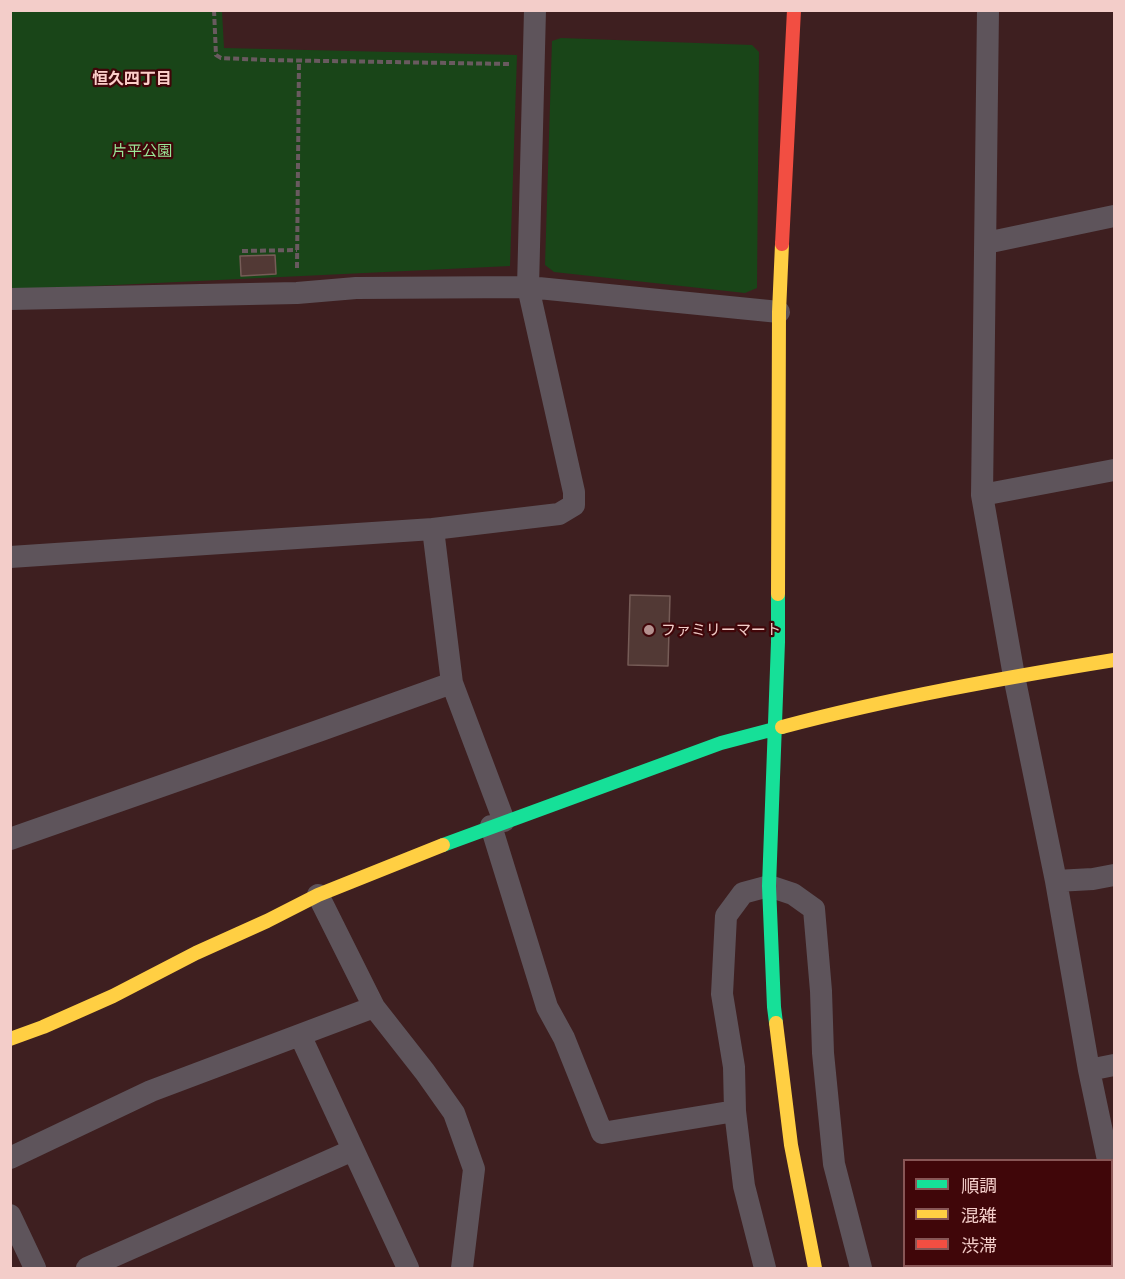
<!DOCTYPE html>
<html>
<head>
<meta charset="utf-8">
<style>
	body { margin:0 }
	#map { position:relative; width:1125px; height:1279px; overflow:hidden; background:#3e1f20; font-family:Quicksand,"Noto Sans JP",sans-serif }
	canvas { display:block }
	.frame { position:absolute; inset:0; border:12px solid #f3cdc9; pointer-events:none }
	.legend { position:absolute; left:903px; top:1159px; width:210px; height:108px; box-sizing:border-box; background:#400609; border:2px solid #885656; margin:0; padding:8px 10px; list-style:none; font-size:18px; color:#f3cdc9 }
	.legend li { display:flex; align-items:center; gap:12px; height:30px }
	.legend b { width:30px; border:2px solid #885656 }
</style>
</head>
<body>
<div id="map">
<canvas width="1125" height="1279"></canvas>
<div class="frame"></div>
<ul class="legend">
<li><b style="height:8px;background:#16e098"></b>順調</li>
<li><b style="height:8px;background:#ffcf43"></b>混雑</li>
<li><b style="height:8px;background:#f24e42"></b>渋滞</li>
</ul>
</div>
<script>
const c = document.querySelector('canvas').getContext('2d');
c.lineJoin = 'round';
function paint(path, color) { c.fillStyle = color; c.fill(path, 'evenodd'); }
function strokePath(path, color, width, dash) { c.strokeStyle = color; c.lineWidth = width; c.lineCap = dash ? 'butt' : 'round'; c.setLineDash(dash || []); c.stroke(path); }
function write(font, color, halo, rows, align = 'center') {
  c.font = font + ' Quicksand,"Noto Sans JP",sans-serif'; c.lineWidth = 4.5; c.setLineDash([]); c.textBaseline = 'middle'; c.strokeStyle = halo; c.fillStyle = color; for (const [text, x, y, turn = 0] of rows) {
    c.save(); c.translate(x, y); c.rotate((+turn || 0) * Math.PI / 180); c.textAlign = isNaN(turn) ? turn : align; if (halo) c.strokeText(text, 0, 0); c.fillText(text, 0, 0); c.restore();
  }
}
paint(new Path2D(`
	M10,11H222L224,48L517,55L510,266L11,290Z
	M561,38L752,45L759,52L757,288L745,293L554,272L545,265L552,41Z`), '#194518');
const building = new Path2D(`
	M275,255L276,274L241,276L240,256Z
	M630,595L670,596L668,666L628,665Z`);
paint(building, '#523935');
strokePath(building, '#765c57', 1.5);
strokePath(new Path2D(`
	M214,10L216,55L221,58L267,60L509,64
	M242,251L297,250
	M297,268L299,61`), '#695a5f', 4, [6, 3]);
strokePath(new Path2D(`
	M988,10L982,495L1014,676L1056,881L1089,1070L1108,1160
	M986,243L1114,216
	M10,299L297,293L356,288L528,287L779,312
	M982,495L1114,470
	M433,529L452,683L504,821
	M10,557L433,529L559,514L574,505V492L528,287L535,10
	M491,826L547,1007L564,1038L602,1133L735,1111
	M10,839L321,730L452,683
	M1056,881L1093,879L1114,875
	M318,895L374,1007L425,1072L454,1113L474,1169L462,1268
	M300,1035L408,1268
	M1089,1070L1114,1065
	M10,1158L151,1091L374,1007
	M1112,1178L1114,1192
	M10,1215L35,1268
	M87,1268L353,1150
	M765,1268L744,1186L735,1111L734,1067L722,994L726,916L743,893L769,886L793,894L814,909L821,991L823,1053L834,1164L861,1268`), '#5e545b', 22);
strokePath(new Path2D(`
	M443,845L721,743L782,727
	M776,1023L774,1007L769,886L778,642V594`), '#16e098', 14);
strokePath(new Path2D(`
	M778,594L779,312L782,244
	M782,727C891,698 1003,678 1114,660
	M776,1023L791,1145L815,1268
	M10,1039L43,1027L113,996L196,953L267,921L318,895L443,845`), '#ffcf43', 14);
strokePath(new Path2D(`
	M782,244L794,10`), '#f24e42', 14);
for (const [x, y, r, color] of [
	[649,630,6,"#b4908e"]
]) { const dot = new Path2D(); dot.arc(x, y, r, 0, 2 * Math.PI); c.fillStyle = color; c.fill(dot); strokePath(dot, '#400609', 2); }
write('15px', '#99e898', '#400609', [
	["片平公園",142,151]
]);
write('15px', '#f3cdc9', '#400609', [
	["ファミリーマート",661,630]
], 'left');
write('bold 16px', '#fcceca', '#400609', [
	["恒久四丁目",132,79]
]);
</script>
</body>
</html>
